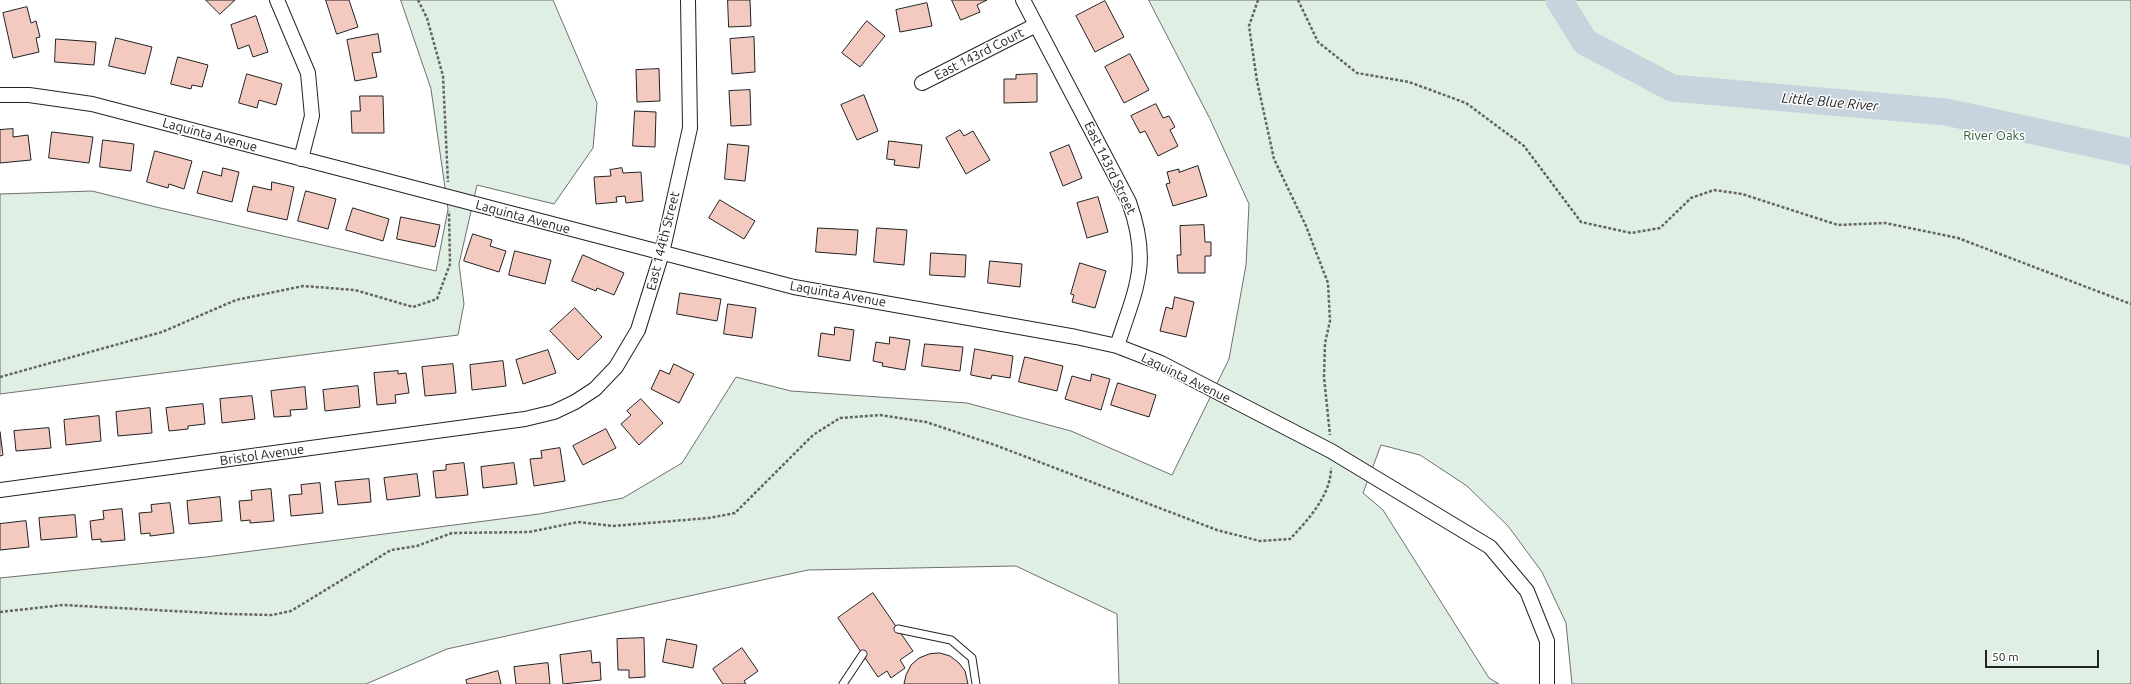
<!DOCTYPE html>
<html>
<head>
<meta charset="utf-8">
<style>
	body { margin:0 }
	#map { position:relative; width:2131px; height:684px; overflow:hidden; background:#fff; font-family:Ubuntu,sans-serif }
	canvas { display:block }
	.scale { position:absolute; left:1985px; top:650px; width:114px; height:18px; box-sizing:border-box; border:2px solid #222; border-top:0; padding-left:5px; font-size:12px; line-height:14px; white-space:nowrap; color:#222; -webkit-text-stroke:3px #fff; paint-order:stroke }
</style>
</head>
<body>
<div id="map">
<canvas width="2131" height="684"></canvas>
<div class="scale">50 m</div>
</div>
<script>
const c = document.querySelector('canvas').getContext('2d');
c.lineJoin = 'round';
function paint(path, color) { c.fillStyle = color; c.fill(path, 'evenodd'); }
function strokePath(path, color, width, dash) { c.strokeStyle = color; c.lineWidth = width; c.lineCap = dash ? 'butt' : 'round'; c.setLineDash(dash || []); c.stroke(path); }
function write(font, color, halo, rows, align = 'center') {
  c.font = font + ' Ubuntu,sans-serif'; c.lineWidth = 3; c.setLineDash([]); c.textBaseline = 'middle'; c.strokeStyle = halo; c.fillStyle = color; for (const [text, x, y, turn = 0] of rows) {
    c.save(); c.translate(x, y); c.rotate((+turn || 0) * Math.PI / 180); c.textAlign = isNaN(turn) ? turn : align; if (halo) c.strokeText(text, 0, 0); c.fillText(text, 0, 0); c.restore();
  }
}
const green = new Path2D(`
	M401,0H553L597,103L593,148L554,204L477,185L459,264L464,304L458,335L0,394V194L92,191L156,207L436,271L448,209L431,89Z
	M1149,0H2131V684H1572L1566,623L1542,572L1508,526L1467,486L1420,455L1381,445L1363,493L1383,510L1489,678L1499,684H1119L1117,614L1016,566L808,570L447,649L366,684H0V578L206,557L539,514L623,498L682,463L736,377L791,391L967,403L1071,431L1172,475L1229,359L1246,265L1249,204L1210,119Z`);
paint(green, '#e0efe3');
strokePath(green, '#6f6f6f', 1);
strokePath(new Path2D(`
	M1559,0L1585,42L1672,88L1946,112L2131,152`), '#c7d3dd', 27);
const building = new Path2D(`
	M206,0H235L220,14Z
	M326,0H349L358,27L337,34Z
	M728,0H750L751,26L729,27Z
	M952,0H987L977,5L980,12L961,20Z
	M1105,1L1124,37L1095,52L1076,16Z
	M927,3L932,26L900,32L896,10Z
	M27,7L31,23L36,21L40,37L36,38L39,52L13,58L3,13Z
	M256,16L268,52L253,57L249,45L238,49L231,25Z
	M867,21L885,36L860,67L842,53Z
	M378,34L381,52L372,53L377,77L355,81L347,40Z
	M754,37L755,72L732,74L730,39Z
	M116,38L152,47L145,74L109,66Z
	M56,39L96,42L94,65L55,62Z
	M1130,54L1149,90L1124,103L1105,67Z
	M178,57L208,65L202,87L192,85L191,89L171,84Z
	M659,69L660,101L637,102L636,70Z
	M247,74L282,84L276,105L259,100L257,108L239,103Z
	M1037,74V102L1004,103V79H1016V75Z
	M750,90L751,125L731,126L729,91Z
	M864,95L878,131L857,140L841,105Z
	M360,96H383L384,133H352L351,111H360Z
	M1156,104L1163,118L1169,116L1175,127L1170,130L1178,146L1158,156L1145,131L1140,133L1131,116Z
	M635,111L656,112L655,147L633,146Z
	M13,129V137L28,135L31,160L0,163V130Z
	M960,130L964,136L973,131L990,160L966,174L946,138Z
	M52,132L93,137L89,163L49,158Z
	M103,140L134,144L131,171L100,167Z
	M889,141L922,145L919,168L894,165L895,160L887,159Z
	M728,144L749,146L745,181L725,179Z
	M1069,145L1082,178L1063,186L1050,153Z
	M155,151L192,161L184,189L169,184L168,188L147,182Z
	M1198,166L1207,196L1173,206L1166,184L1170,183L1167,172L1179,169V172Z
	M223,168L239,172L232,202L197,193L203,171L221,176Z
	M622,168L623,173L641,172L643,201L626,203L625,196L616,197L617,202L596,204L594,177L611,176L610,170Z
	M272,182L294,187L287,220L247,211L253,186L271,190Z
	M306,191L336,199L328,229L298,221Z
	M1098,197L1108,232L1087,238L1077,203Z
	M720,200L755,221L744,239L709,218Z
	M353,208L389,219L383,241L346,230Z
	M401,217L440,225L435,247L397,239Z
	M1204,225L1205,242H1211V256H1205V273H1178L1177,255H1181L1180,226Z
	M818,228L858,230L856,255L816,252Z
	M877,228L907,230L904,265L874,262Z
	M473,234L492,240L490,246L506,251L499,272L464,261Z
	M515,251L551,260L545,284L509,275Z
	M931,253L966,255L965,277L930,275Z
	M583,255L624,273L614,295L597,288L596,291L572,281Z
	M990,261L1022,264L1020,287L988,283Z
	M1080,263L1106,271L1095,308L1072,302L1074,295L1071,294Z
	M680,293L721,299L717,321L677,314Z
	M1175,297L1194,302L1186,337L1160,331L1166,307L1172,309Z
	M728,304L756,308L752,338L724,334Z
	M575,308L602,337L578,360L550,331Z
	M835,327L854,330L850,361L818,356L821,333L834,335Z
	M890,337L910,340L905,370L882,366L883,363L873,361L876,342L889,344Z
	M925,344L963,347L960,371L922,366Z
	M975,349L1013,356L1010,378L992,375L991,379L971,375Z
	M548,350L556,373L523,384L516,360Z
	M1025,357L1063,366L1057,391L1019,382Z
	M503,361L506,386L472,390L470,365Z
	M453,364L456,393L425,396L422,367Z
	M674,364L694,374L679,403L651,389L660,370L669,374Z
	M398,371V374L406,373L409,393L395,395L396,403L377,405L374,373Z
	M1092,374L1110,379L1101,410L1065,399L1072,376L1090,381Z
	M1118,383L1156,395L1149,417L1111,405Z
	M358,386L360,407L325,411L323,390Z
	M305,387L307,409L290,410L291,416L274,417L271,391Z
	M252,396L255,419L222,423L220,399Z
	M641,399L663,423L639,445L621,424L631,415L627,411Z
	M203,404L205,424L188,426V429L169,431L166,408Z
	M150,408L152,433L118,436L116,412Z
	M99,416L101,441L66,445L64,420Z
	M49,428L51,448L16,451L14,431Z
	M606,429L616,448L583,465L573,446Z
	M0,432L3,455L0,456Z
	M560,448L565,481L534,486L530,459L542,458L541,451Z
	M464,463L468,495L436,498L433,471L446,470V465Z
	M514,463L517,484L483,488L481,467Z
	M417,474L420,496L387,500L384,478Z
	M369,479L371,502L338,505L335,482Z
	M320,483L323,513L291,516L289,495L302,494L301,485Z
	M271,489L274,521L250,523V520L241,521L239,501L252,500L251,491Z
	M220,497L222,521L189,524L187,501Z
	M170,503L174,533L150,536V533L141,534L139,513L152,512L151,505Z
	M122,509L125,540L101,542V539L92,540L90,521L104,519L103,511Z
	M75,515L77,537L41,540L39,518Z
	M26,521L29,547L0,550V524Z
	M873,593L913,651L900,660L905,668L891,678L887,671L878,677L838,618Z
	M644,638L645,677L629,678V670H618L617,639Z
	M667,639L697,645L693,668L663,662Z
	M742,648L758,671L744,681L746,684H723L713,669Z
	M591,651L592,663L600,662L601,680L563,684L560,655Z
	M940,653L950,656L959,663L965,671L968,684H904L906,675L911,665L919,658L929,654Z
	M548,663L550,684H516L514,667Z
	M498,671L501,684H467L466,680Z`);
paint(building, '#f3c9c0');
strokePath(building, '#222', 1);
const service = new Path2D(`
	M898,629L951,640L972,658L976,684
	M843,684L863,654`);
const minor = new Path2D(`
	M277,0L308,73L312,116L301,159
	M1023,0L1129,202C1151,263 1136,288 1117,346
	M922,83L1036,25
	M0,95H29L92,104L794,287L1076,337L1117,346L1161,363L1331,451L1490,547L1527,591L1547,641V684
	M0,490L525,419L554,412L575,402L595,389L616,367L638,330L662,253L690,128L688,0`);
strokePath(service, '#222', 9);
strokePath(minor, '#222', 16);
strokePath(new Path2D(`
	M418,0L427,18L443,76L448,182
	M1258,0L1249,26L1257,81L1274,159L1306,226L1328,283L1330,321L1325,343L1324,377L1330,435
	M1298,0L1318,42L1357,73L1409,82L1466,103L1524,146L1581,222L1631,233L1660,228L1691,198L1714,190L1742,194L1838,225L1885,223L1958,238L2131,304
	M0,377L162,332L236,300L303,286L355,290L413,307L437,299L450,264L449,211
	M0,612L63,605L229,614L272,615L291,611L391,550L417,546L452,533L529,532L578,522L613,526L709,518L735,513L813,435L840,418L880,415L926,422L995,445L1217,530L1260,541L1290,539C1308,520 1331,495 1331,468`), '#646464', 2.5, [3, 2]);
strokePath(service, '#fff', 7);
strokePath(minor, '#fff', 14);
write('13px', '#222', '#fff', [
	["East 143rd Court",979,54,-27],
	["Laquinta Avenue",210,135,15],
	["East 143rd Street",1110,168,64],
	["Laquinta Avenue",523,217,15],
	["East 144th Street",663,241,-76],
	["Laquinta Avenue",838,294,10],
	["Laquinta Avenue",1186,378,26],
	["Bristol Avenue",262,455,-8]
]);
write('13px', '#2f5e38', '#fff', [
	["River Oaks",1994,136]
]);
write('italic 14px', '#222', '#fff', [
	["Little Blue River",1830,102,5]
]);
</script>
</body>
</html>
